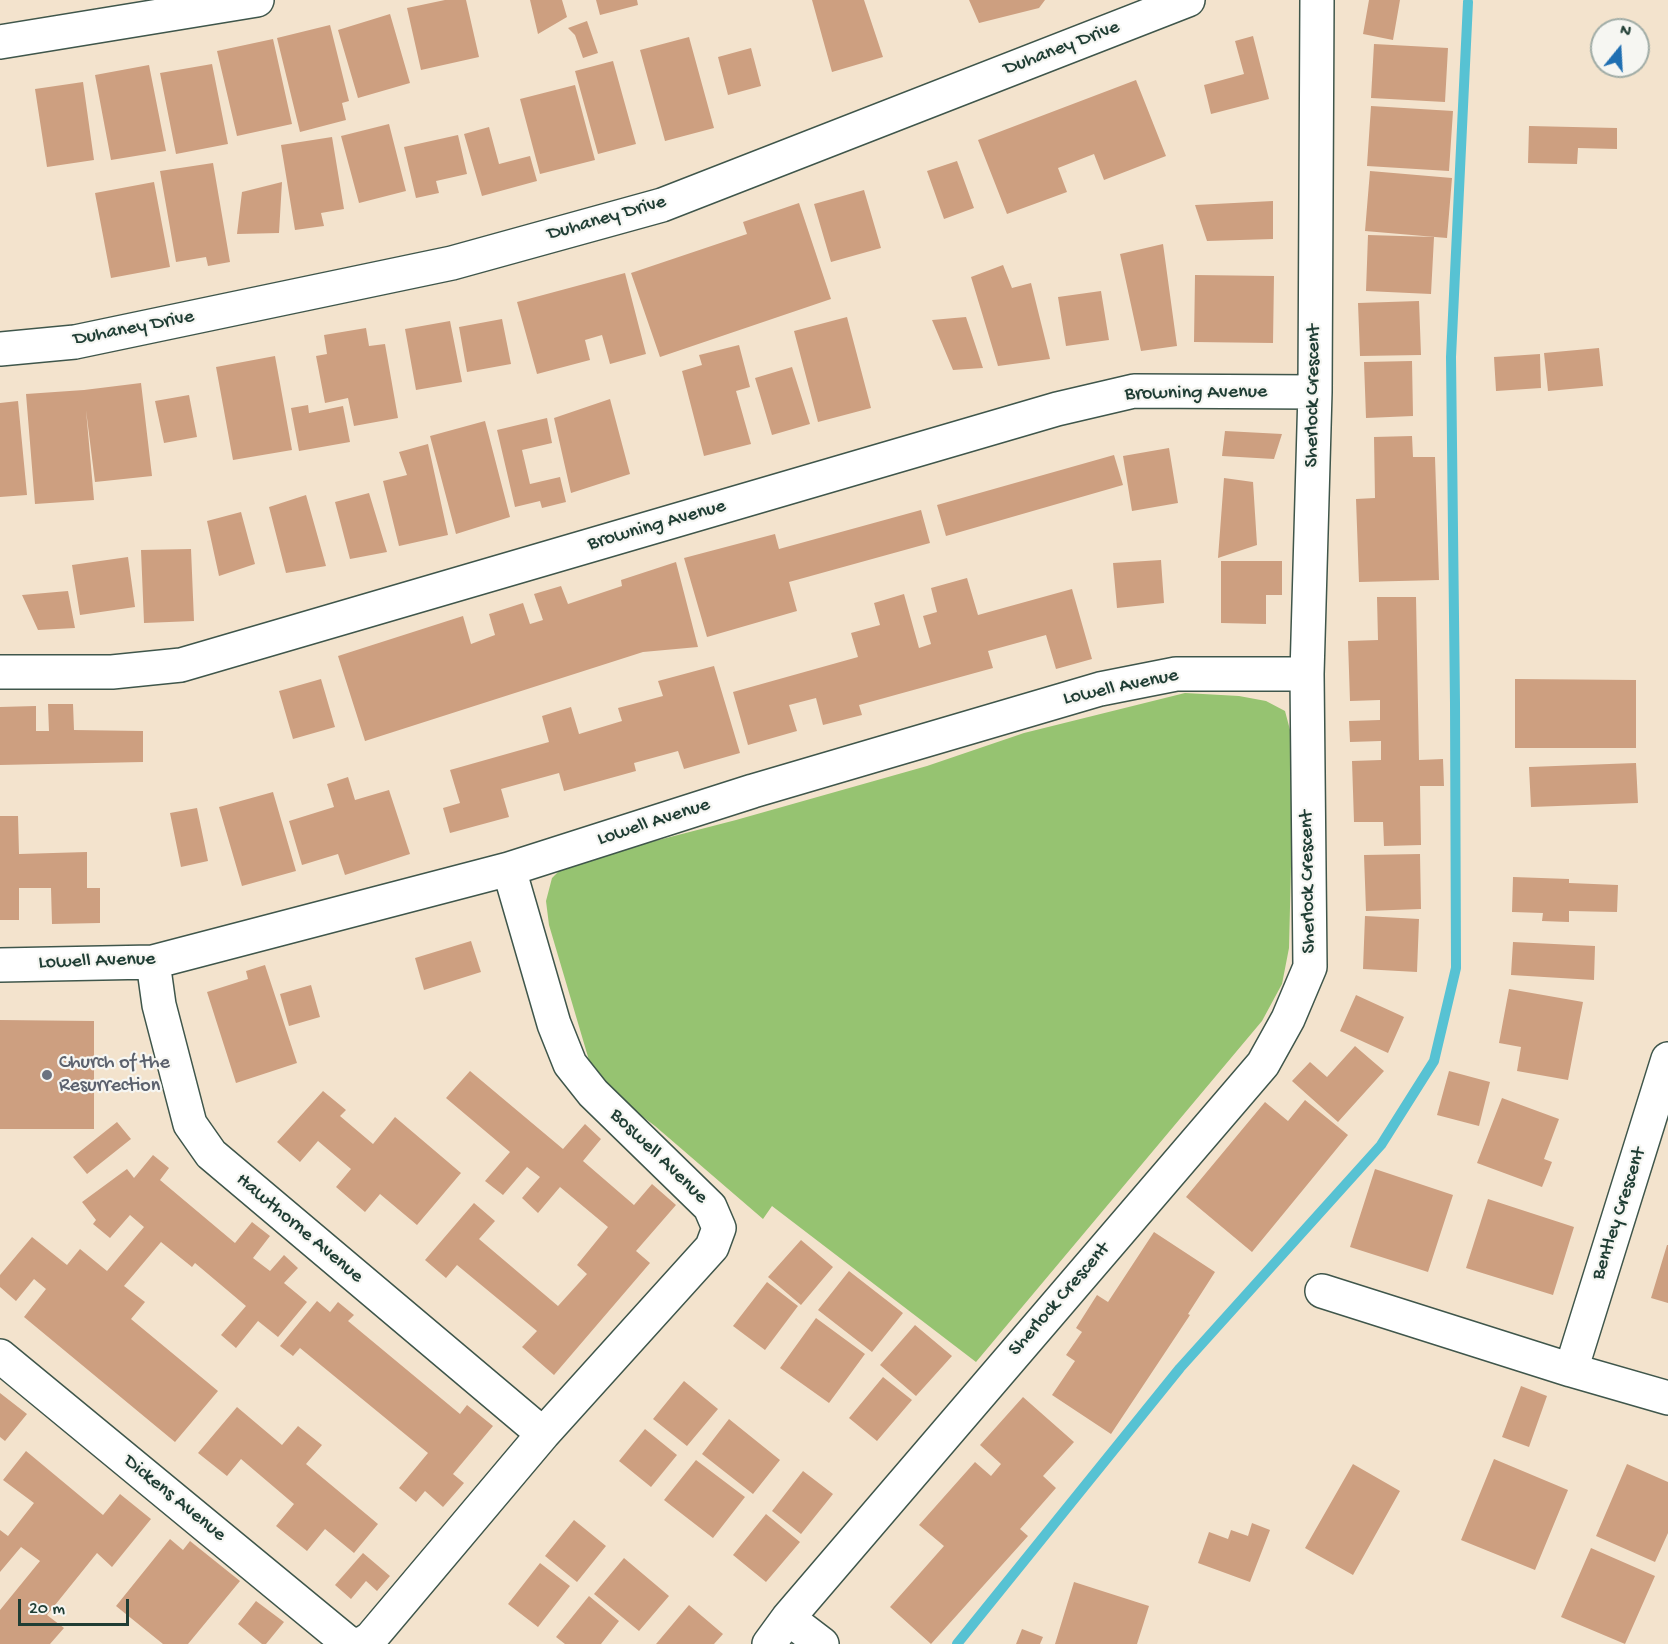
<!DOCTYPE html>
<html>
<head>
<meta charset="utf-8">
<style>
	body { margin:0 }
	#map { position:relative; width:1668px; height:1644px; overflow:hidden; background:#f3e3cd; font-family:"Gochi Hand",sans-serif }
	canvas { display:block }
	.north { position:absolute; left:1590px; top:18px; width:60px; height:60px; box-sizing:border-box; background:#f6f6f2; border:2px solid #a0aca6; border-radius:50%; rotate:18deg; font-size:16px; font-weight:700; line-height:24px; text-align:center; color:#1f3d34 }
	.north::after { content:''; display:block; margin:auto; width:21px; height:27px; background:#1f6fb2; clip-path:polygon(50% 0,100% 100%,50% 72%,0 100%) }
	.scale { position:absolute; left:18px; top:1599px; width:111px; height:27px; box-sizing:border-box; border:3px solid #1f3d34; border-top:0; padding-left:8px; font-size:18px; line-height:21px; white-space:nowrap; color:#1f3d34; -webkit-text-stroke:4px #f6f6f2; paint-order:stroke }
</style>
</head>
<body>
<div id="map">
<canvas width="1668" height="1644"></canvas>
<div class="north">N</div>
<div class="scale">20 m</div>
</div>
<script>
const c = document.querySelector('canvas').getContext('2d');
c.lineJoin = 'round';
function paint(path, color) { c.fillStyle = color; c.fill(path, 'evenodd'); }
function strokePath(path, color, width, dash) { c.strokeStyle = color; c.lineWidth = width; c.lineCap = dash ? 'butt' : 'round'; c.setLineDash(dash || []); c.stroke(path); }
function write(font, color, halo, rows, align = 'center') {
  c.font = font + ' "Gochi Hand",sans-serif'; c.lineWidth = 4.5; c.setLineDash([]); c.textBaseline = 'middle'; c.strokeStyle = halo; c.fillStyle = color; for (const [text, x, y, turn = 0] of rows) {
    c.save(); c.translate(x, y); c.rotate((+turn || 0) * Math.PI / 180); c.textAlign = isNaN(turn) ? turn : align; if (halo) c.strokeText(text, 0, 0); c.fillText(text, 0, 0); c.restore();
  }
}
paint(new Path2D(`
	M1185,693L1239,696L1266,701L1285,711L1294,745L1289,948L1282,984L1262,1021L976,1362L772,1206L763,1219L655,1126L610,1092L591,1067L549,925L546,901L552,878L561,869L589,858L736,820L927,766L1024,733Z`), '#96c371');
strokePath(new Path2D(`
	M957,1644L1180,1368L1381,1145L1434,1061L1456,968L1455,703L1451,357L1468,2`), '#57c2d3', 10);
paint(new Path2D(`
	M445,0H466L479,57L421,70L407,8Z
	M530,0H562L567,17L538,34Z
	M596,0H637L638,5L600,15Z
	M812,0H864L883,57L832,72Z
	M969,0H1045L1039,8L979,23Z
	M1369,0H1400L1393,40L1363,34Z
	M390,14L410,83L358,98L338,30Z
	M587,21L598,53L583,58L575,35L568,28Z
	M330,25L349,101L342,103L346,120L300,132L277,38Z
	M1253,36L1269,99L1211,114L1204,85L1244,74L1235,41Z
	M689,37L714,128L665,141L640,50Z
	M273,39L292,124L237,136L217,51Z
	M1374,44L1448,48L1445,102L1371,98Z
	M751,48L761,86L728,95L718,57Z
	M613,61L636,144L598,154L575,71Z
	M212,64L228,144L176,154L160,73Z
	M149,65L166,151L111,160L95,75Z
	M1136,80L1166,156L1104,180L1094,154L1058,168L1067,192L1007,214L978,140Z
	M83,82L94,160L47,167L35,89Z
	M575,85L595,160L540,174L520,99Z
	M1371,106L1453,111L1449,171L1367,166Z
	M389,124L406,191L359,203L341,136Z
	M1529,126L1617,128V149L1578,148L1577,164L1528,163Z
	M489,127L499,164L530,156L537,181L482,196L464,134Z
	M458,135L467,174L436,181L439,193L416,198L404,147Z
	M332,137L344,209L321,213L324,226L295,230L281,145Z
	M957,161L974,208L944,219L927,171Z
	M213,163L230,262L208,266L206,257L176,262L160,171Z
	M1370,171L1452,178L1447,238L1365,231Z
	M154,182L170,267L111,278L95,193Z
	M282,182L279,233L237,234L242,192Z
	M864,190L881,248L831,262L814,204Z
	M1273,201V239L1207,241L1195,205Z
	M799,203L831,299L660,357L631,273L747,234L743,222Z
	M1368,235L1434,237L1431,294L1366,291Z
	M1163,244L1177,346L1141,351L1120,254Z
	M1003,265L1012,288L1031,283L1050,359L998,366L971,277Z
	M625,273L646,354L610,364L602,335L585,340L590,360L537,374L517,302Z
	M1195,275L1274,276L1273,343L1194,342Z
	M1101,291L1109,340L1066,346L1058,297Z
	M1419,301L1421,355L1360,356L1358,303Z
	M847,317L871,408L818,422L794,331Z
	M966,317L983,368L953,370L932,320Z
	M502,319L511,364L467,372L459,327Z
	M450,321L462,382L416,390L405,329Z
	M366,328L369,346L385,344L398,418L354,426L348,398L325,403L316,356L327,354L324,335Z
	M739,345L750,387L736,391L751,444L704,456L682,371L702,365L699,355Z
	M1599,348L1603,386L1548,391L1544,353Z
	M1540,354L1541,388L1496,391L1494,357Z
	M275,356L292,450L233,460L216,367Z
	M1412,361L1413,416L1366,418L1364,362Z
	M792,367L810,424L772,435L755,378Z
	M141,383L152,476L95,482L86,410L94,500L35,504L26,394L84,390Z
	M189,395L197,437L164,443L155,401Z
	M610,399L630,474L571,493L554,418Z
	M18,401L27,495L0,497V403Z
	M308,405L309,413L343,406L350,442L299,451L291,408Z
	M547,418L552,443L522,450L530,484L560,477L566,502L542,508L540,501L515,507L497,430Z
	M485,421L510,517L456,534L430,436Z
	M1225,431L1282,434L1274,459L1222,456Z
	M1412,436L1413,457H1435L1439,580L1359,582L1356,499L1375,498L1374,437Z
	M428,444L448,535L399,546L383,481L407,475L399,452Z
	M1169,448L1178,503L1132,511L1123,456Z
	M1114,455L1123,485L946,536L937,505Z
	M1224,478L1253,482L1257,545L1218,558Z
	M369,493L387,552L350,559L335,502Z
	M306,495L326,566L286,573L269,507Z
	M921,510L930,543L789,582L797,611L707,637L684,558L775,534L779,549Z
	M241,512L255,564L219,576L207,521Z
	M191,549L194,621L144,623L141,550Z
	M128,557L135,607L80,615L72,565Z
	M1161,560L1164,603L1117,608L1113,563Z
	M1221,561H1282V595H1266V624L1221,623Z
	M676,562L698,647L643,652L365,741L338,656L463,616L471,644L495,635L489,614L523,603L530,624L543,620L534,594L561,586L568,604L622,586L621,580Z
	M967,578L978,615L1072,589L1092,659L1056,669L1046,635L988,651L993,668L859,705L862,715L823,725L816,698L789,705L797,731L748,745L733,692L858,657L851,633L880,625L874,603L904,594L919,648L931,644L923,616L937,612L931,588Z
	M68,591L75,628L38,630L22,595Z
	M1377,597H1416L1419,760L1443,759L1444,786H1420L1421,845L1384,846L1383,822H1354L1352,761L1381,760V741L1350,742L1349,721L1380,720V700L1350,701L1348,641L1378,640Z
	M714,666L740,753L684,769L678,751L634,763L636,771L564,791L559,773L501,789L509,817L450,833L443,808L460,803L450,770L549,742L542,716L571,707L579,734L622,721L618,708L663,696L658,681Z
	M321,679L335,727L293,739L279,691Z
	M1515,679L1636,680V748H1515Z
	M48,704H73L74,730L143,731V762L0,765V707L36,706V731H49Z
	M1636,763L1638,803L1531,807L1529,767Z
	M348,777L355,800L389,790L410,854L345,875L338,854L302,865L289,821L334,807L327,784Z
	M273,792L296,871L242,886L219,807Z
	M197,808L208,861L181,867L170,813Z
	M0,816H18L19,854L87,852V888H100V923L52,924L51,888H19V920H0Z
	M1420,854L1421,909L1366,911L1364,855Z
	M1513,877L1569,879V883L1618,885L1617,912L1569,911V922L1542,921L1543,913L1512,912Z
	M1365,916L1419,919L1417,972L1363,969Z
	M471,941L481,972L424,990L415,958Z
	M1513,942L1595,946L1594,980L1511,975Z
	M265,965L297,1063L236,1083L207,992L248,979L246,971Z
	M311,985L320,1017L289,1026L280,994Z
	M1509,989L1583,1002L1568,1080L1517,1071L1521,1047L1499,1043Z
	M1356,995L1404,1017L1388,1053L1340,1031Z
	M0,1020L94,1021V1129H0Z
	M1355,1046L1384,1071L1338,1122L1292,1081L1310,1062L1327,1077Z
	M470,1071L563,1149L585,1124L601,1139L583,1161L634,1205L652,1184L676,1205L636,1251L650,1263L554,1375L522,1347L537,1331L457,1265L446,1278L425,1260L474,1203L495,1221L479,1239L558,1306L587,1274L577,1265L608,1227L560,1187L538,1213L522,1198L540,1177L527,1167L503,1195L485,1181L510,1152L446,1098Z
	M1449,1071L1490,1082L1479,1126L1437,1115Z
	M323,1091L346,1110L340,1116L373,1144L395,1117L461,1173L417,1225L380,1194L365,1212L336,1187L351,1169L318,1141L300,1162L277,1142Z
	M1502,1098L1559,1119L1544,1159L1552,1162L1542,1187L1477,1163Z
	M1305,1100L1348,1135L1252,1252L1186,1197L1265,1102L1288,1121Z
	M117,1122L131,1139L87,1174L73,1157Z
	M153,1155L169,1168L160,1180L235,1243L252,1222L270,1236L253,1258L270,1271L284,1255L298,1268L284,1283L307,1302L278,1337L258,1321L236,1348L221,1335L246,1306L195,1263L192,1267L161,1242L124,1286L145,1302L131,1319L218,1391L175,1442L24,1317L46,1289L34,1279L16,1301L0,1287V1275L32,1237L67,1265L80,1249L107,1271L144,1227L130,1215L110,1238L93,1224L96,1220L82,1202L127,1169L134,1178Z
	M1375,1169L1453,1195L1428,1272L1350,1247Z
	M1488,1199L1574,1227L1553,1295L1466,1268Z
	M1154,1232L1215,1272L1188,1314L1190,1315L1111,1434L1052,1395L1075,1361L1066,1355L1082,1332L1076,1328L1097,1295L1108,1302Z
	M801,1240L833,1267L801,1305L768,1277Z
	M1667,1245H1668V1303L1651,1298Z
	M849,1271L903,1313L872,1352L818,1310Z
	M767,1282L798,1306L765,1350L733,1326Z
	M317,1301L330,1312L338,1302L354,1315L348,1321L460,1414L467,1405L493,1426L453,1474L464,1483L443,1507L425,1491L416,1502L399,1488L428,1453L300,1348L293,1356L280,1346Z
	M816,1318L865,1354L829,1403L780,1368Z
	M915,1325L952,1356L916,1396L880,1365Z
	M883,1377L912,1400L877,1441L849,1418Z
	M684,1381L718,1409L687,1446L653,1419Z
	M1521,1386L1547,1396L1529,1447L1502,1437Z
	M0,1393L27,1414L5,1441L0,1437Z
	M1023,1397L1074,1442L1043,1476L1056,1488L1020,1529L1028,1536L931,1644L890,1607L944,1546L919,1525L975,1462L991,1476L1001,1464L980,1445Z
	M237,1407L282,1445L298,1426L322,1445L306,1464L378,1524L354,1553L325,1529L307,1551L276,1526L294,1504L241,1459L227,1476L198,1453Z
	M729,1419L780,1460L753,1494L702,1454Z
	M645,1429L677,1455L651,1487L619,1461Z
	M26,1451L103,1515L120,1494L151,1519L112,1567L97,1553L47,1615L64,1628L50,1644H0V1610L40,1561L21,1547L0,1572V1530L8,1536L34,1503L3,1480Z
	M1494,1459L1568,1490L1535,1570L1461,1540Z
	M696,1460L745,1497L713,1538L664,1500Z
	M1353,1464L1400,1491L1353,1575L1305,1548Z
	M1627,1464L1668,1482V1533L1655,1562L1596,1536Z
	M803,1471L833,1494L801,1534L772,1511Z
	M766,1514L800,1542L766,1582L733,1555Z
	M574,1520L606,1546L577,1582L545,1556Z
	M1252,1523L1270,1530L1250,1582L1198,1563L1209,1532L1228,1539L1231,1530L1248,1536Z
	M170,1539L183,1550L190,1541L240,1581L188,1644H163L116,1606Z
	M1591,1548L1655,1576L1625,1644L1561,1617Z
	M363,1553L390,1576L377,1591L366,1581L351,1599L335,1585Z
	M624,1558L669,1596L639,1631L594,1594Z
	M540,1563L570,1586L538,1627L508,1604Z
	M1074,1582L1149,1606L1137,1644H1055Z
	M589,1596L619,1621L601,1644H565L556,1637Z
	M256,1601L284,1622L266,1644H262L238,1624Z
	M689,1605L723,1634L714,1644H656Z
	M1022,1629L1043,1637L1040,1644H1016Z`), '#cd9f80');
const minor = new Path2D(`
	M0,42L257,0
	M0,349L75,342L452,263L662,205L1188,0
	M0,672H112L181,665L1057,409L1134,391L1315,392
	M153,962L159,1005L190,1124L211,1154L543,1434
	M0,965L153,962L509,869L753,791L1100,689L1176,674H1307
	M1322,1291L1571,1370L1668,1398
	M0,1356L347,1642L354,1644
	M1571,1370L1668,1059
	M788,1618L822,1644
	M362,1644L371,1638L543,1434L712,1247L719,1228L710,1207L593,1093L570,1064L554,1024L509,869
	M769,1644L788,1618L1263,1064L1288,1019L1310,967L1307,674L1315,392L1317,0`);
strokePath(minor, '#3f564b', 36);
strokePath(minor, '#fff', 33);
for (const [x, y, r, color] of [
	[47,1075,6,"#6b7280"]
]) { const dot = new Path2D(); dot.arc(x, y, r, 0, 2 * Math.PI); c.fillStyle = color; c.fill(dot); strokePath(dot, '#f6f6f2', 2); }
write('20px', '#1f3d34', '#f6f6f2', [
	["Duhaney Drive",1062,49,-21],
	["Duhaney Drive",607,219,-16],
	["Duhaney Drive",134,329,-11],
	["Browning Avenue",1196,394,-1],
	["Sherlock Crescent",1314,396,-89],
	["Browning Avenue",657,526,-16],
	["Lowell Avenue",1121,688,-12],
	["Lowell Avenue",654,823,-18],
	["Sherlock Crescent",1309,882,-91],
	["Lowell Avenue",97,962,-2],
	["Boswell Avenue",658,1157,44],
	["Bentley Crescent",1620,1214,-72],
	["Hawthorne Avenue",299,1229,40],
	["Sherlock Crescent",1060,1300,-49],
	["Dickens Avenue",174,1499,39]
]);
write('20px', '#5b616d', '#f6f6f2', [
	["Church of the",59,1064],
	["Resurrection",59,1087]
], 'left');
</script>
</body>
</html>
